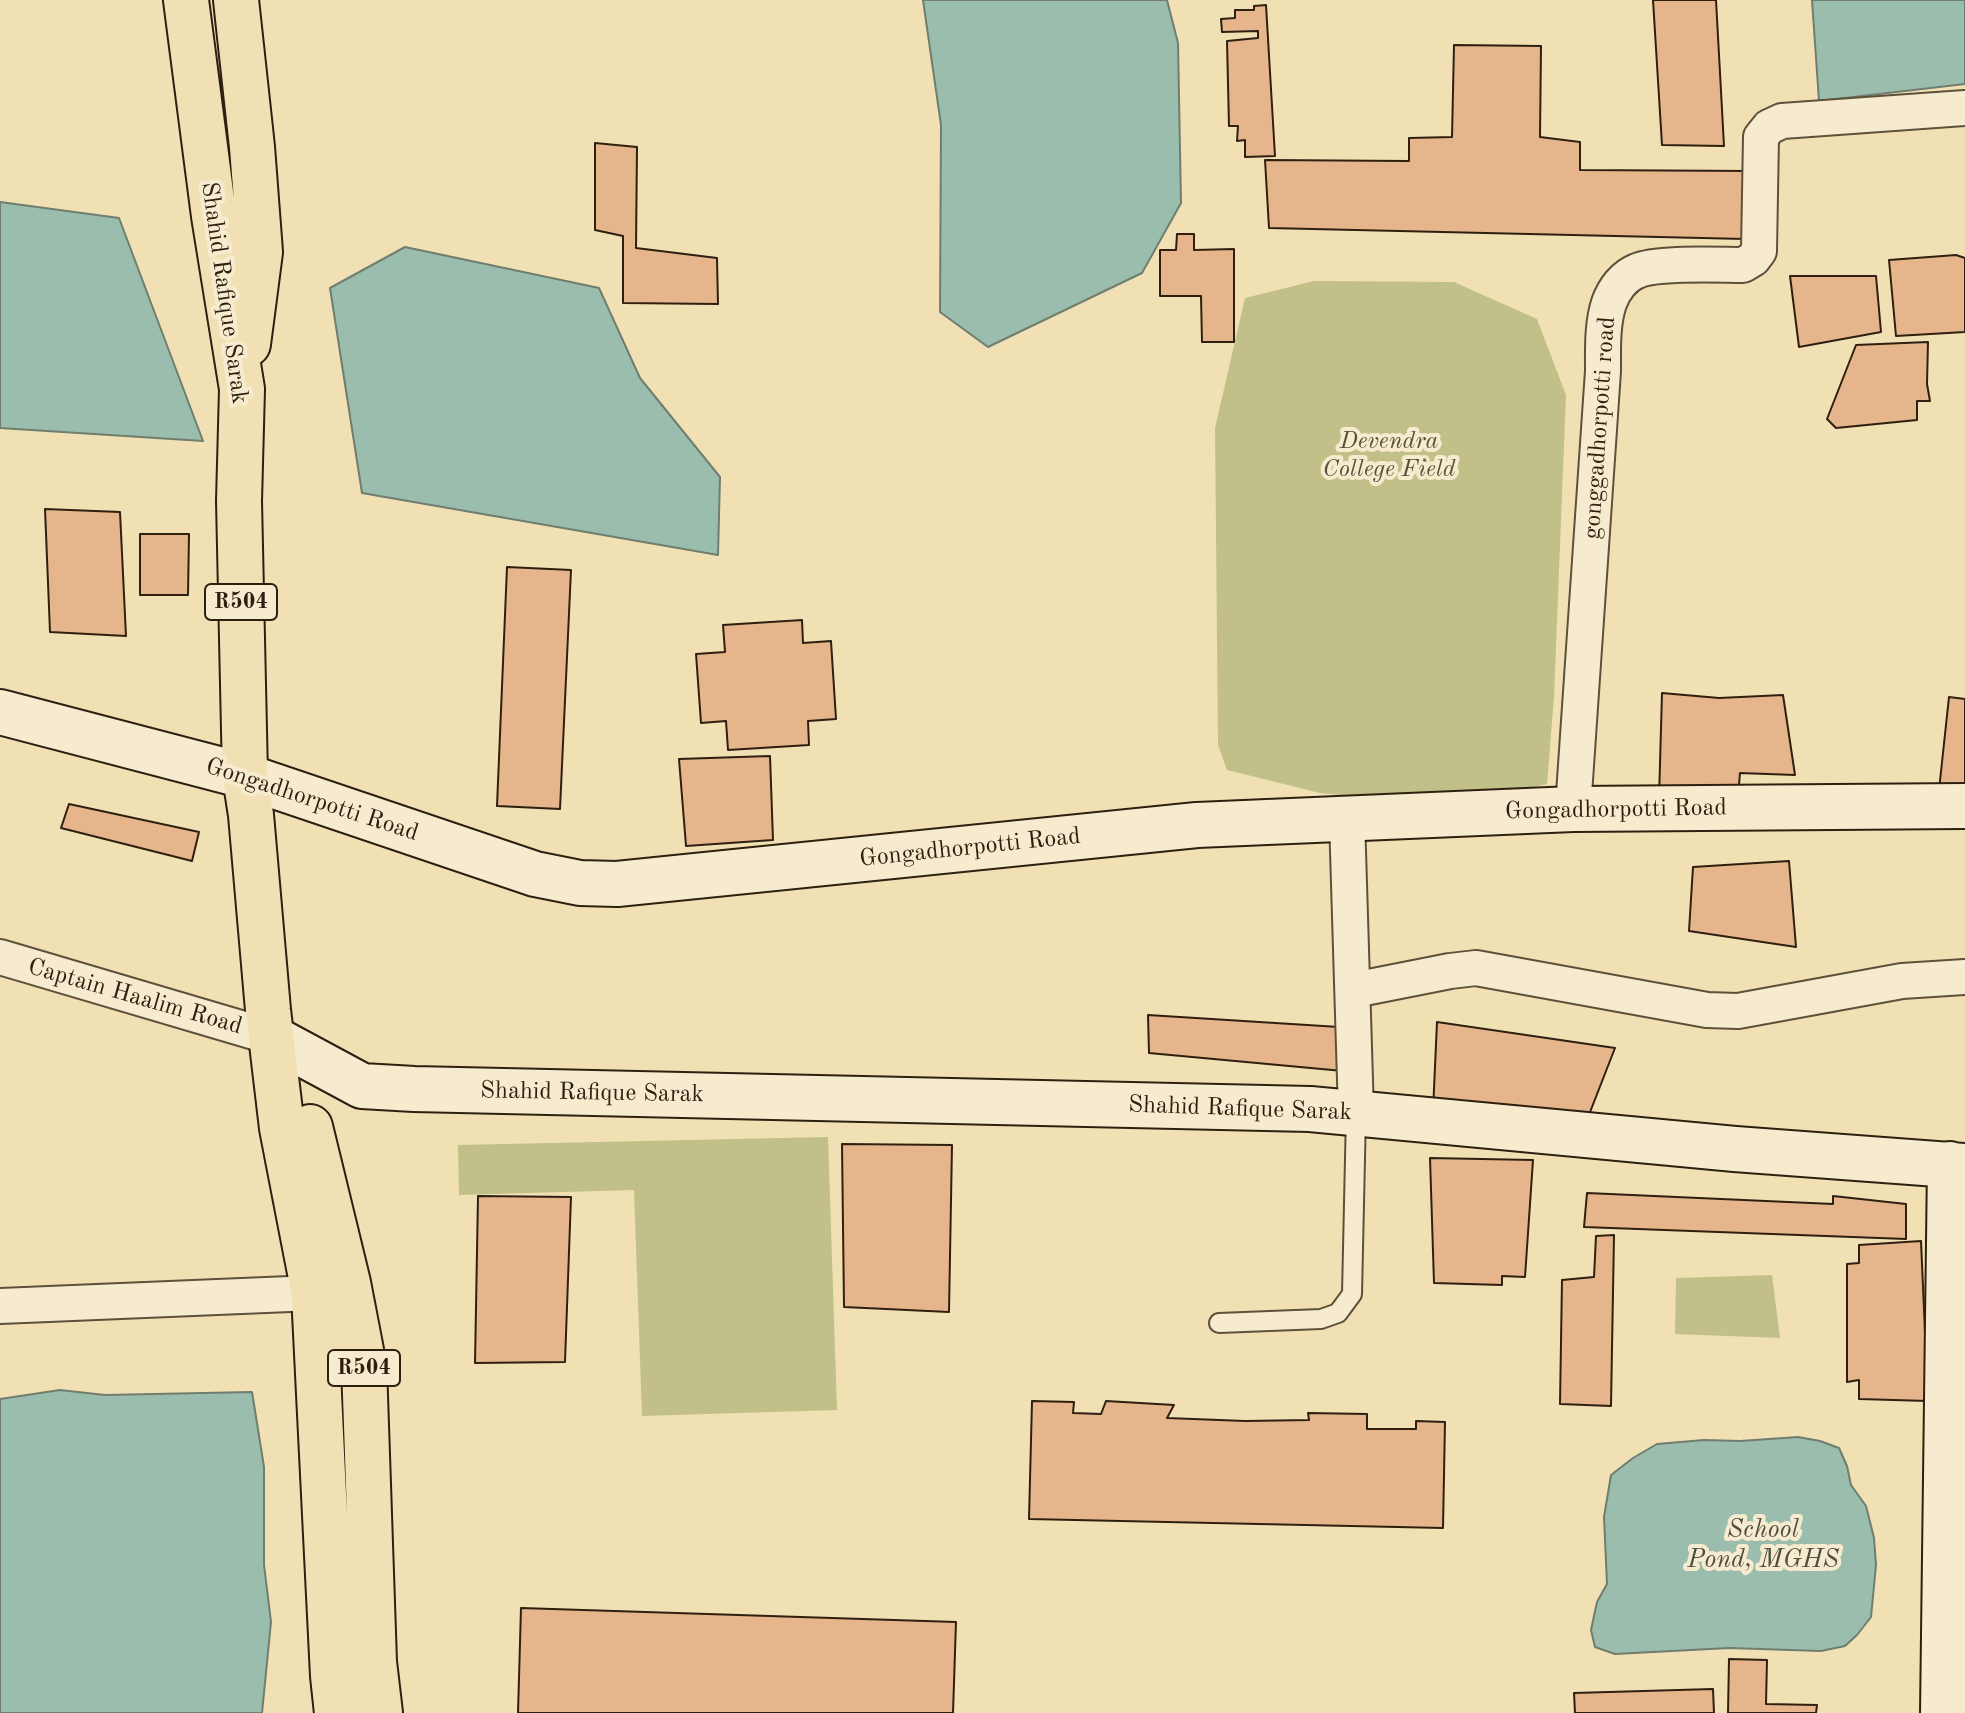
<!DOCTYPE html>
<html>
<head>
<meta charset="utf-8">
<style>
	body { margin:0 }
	canvas { display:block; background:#f1e0b3 }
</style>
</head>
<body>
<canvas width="1965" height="1713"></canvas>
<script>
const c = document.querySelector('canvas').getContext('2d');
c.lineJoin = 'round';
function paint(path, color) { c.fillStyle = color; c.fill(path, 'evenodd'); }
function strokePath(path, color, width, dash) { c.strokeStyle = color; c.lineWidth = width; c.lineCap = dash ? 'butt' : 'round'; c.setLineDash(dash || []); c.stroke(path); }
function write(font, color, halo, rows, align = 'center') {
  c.font = font + ' "Old Standard TT",serif'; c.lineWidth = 8; c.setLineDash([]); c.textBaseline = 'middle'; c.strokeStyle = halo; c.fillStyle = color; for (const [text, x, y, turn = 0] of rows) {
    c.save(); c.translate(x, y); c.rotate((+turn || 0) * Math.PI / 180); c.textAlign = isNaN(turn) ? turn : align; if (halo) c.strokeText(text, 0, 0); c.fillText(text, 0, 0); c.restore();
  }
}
paint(new Path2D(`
	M1314,281L1454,282L1537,319L1566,395L1554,697L1547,784L1449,806L1320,793L1227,770L1218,745L1215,428L1245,298Z
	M828,1137L837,1410L642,1416L634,1190L459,1195L458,1145Z
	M1772,1275L1780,1338L1675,1334L1676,1278Z`), '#c1c088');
const water = new Path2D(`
	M923,0H1167L1178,43L1181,203L1142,273L988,347L940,312L941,125Z
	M1812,0H1965V84L1819,101Z
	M0,202L119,218L203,441L0,428Z
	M405,247L599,288L640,378L720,477L718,555L362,493L330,288Z
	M60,1390L105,1395L252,1392L264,1467V1565L271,1622L262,1713H0V1399Z
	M1798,1437L1820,1441L1839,1448L1847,1466L1851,1485L1866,1506L1874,1538L1876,1565L1871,1617L1857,1635L1845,1646L1821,1651L1729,1648L1615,1654L1595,1647L1591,1630L1597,1602L1607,1584L1604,1517L1611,1475L1633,1458L1657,1444L1704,1440L1740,1441Z`);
paint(water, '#9bbdad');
strokePath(water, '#6f7e6f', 2);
const building = new Path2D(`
	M1653,0H1716L1724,146L1662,145Z
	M1266,5L1275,156L1245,157V140L1237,141L1238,126H1229L1227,41L1258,38V31L1222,32L1221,19L1235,18V10H1254V6Z
	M1454,45L1541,46L1540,137L1580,142V170L1750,171L1745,239L1269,228L1265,160L1409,161V138L1452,137Z
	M595,143L637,147L636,248L717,258L718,304L623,303V236L595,230Z
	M1177,234H1194V250L1234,249V342H1202L1201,296H1160V250H1176Z
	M1956,255L1965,258V332L1896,336L1889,260Z
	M1790,276H1876L1881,332L1799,347Z
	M1928,342L1927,384L1930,401H1917V420L1836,428L1827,419L1856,345Z
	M45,509L120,512L126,636L50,632Z
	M140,534H189L188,595H140Z
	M507,567L571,570L560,809L497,806Z
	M802,620L803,643L831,641L836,719L808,721L809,745L728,750L726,721L701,723L696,654L725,652L723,625Z
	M1662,693L1719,698L1783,695L1795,775L1740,773L1738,797L1659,799Z
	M1949,697L1965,699V794L1939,790Z
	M770,756L773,840L686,846L679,759Z
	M69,804L199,832L192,861L61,828Z
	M1789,861L1796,947L1689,931L1693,867Z
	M1148,1015L1339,1027L1343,1071L1149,1053Z
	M1437,1022L1615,1048L1585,1125L1433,1111Z
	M842,1144L952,1145L949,1312L844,1307Z
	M1430,1158L1533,1160L1525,1277L1502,1276V1285L1434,1283Z
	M1587,1193L1833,1204V1196L1906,1204V1239L1584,1227Z
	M478,1196L571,1197L565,1362L475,1363Z
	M1614,1235L1611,1406L1560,1404L1562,1280L1594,1277L1596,1236Z
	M1921,1241L1928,1401L1859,1399V1380L1847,1382V1264L1859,1263V1245Z
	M1032,1401L1074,1402L1073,1413L1101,1414L1106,1401L1174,1405L1167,1418L1245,1421L1309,1420L1308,1413L1367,1414V1429H1416V1421L1445,1422L1443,1528L1029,1519Z
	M521,1608L956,1622L953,1713H518Z
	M1729,1659L1767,1660L1766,1704L1817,1705L1816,1713H1728Z
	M1713,1689L1714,1713H1575L1574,1693Z`);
paint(building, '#e7b58b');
strokePath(building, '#2d2011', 2);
const lane = new Path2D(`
	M1219,1323L1321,1319L1338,1313L1352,1294L1356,1113`);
const street = new Path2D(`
	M1573,809L1603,371C1603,349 1602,324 1609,303C1614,289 1624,276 1637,271C1657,262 1718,265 1743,265L1753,259L1759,251L1761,137L1769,127L1782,121L1965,108
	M1347,818L1356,1113
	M0,957L271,1037
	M1354,990L1450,971L1476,968L1707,1010L1738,1011L1902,981L1965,977
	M0,1306L314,1293`);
const secondary = new Path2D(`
	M0,712L245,776L535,874L580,883L617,884L1197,825L1573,809L1965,806
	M271,1037L362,1086L414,1089L1310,1109L1735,1149L1965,1166
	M1943,1713L1950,1164`);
const primary = new Path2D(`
	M186,0L214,216L242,389L239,501L245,776L251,815L268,1010L282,1128L314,1293L333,1676L337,1713
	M236,0L252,147L260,252L248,344
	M310,1127L348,1283L364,1366L374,1662L380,1713`);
strokePath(lane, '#5e503a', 22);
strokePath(street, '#5e503a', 38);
strokePath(secondary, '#2d2011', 48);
strokePath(primary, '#2d2011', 48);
strokePath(lane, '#f6ebce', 18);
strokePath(street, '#f6ebce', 34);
strokePath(secondary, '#f6ebce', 44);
strokePath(primary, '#f1e0b3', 44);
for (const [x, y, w] of [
	[241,602,72],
	[364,1368,72]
]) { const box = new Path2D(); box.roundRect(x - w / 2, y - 18, w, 36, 6); c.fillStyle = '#f6ebce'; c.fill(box); strokePath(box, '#2d2011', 2); }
write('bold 22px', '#2d2011', null, [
	["R504",241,602],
	["R504",364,1368]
]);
write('24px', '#2d2011', '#f6ebce', [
	["Shahid Rafique Sarak",224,293,82],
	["gonggadhorpotti road",1600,428,-86],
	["Gongadhorpotti Road",312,800,18],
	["Gongadhorpotti Road",1616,810,-1],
	["Gongadhorpotti Road",970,848,-6],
	["Captain Haalim Road",135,997,16],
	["Shahid Rafique Sarak",592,1093,1],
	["Shahid Rafique Sarak",1240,1109,2]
]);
write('italic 24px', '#595035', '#f6ebce', [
	["Devendra",1389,442],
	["College Field",1389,470]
]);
write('italic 26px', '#4e4f40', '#f6ebce', [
	["School",1763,1530],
	["Pond, MGHS",1763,1560]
]);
</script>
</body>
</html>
